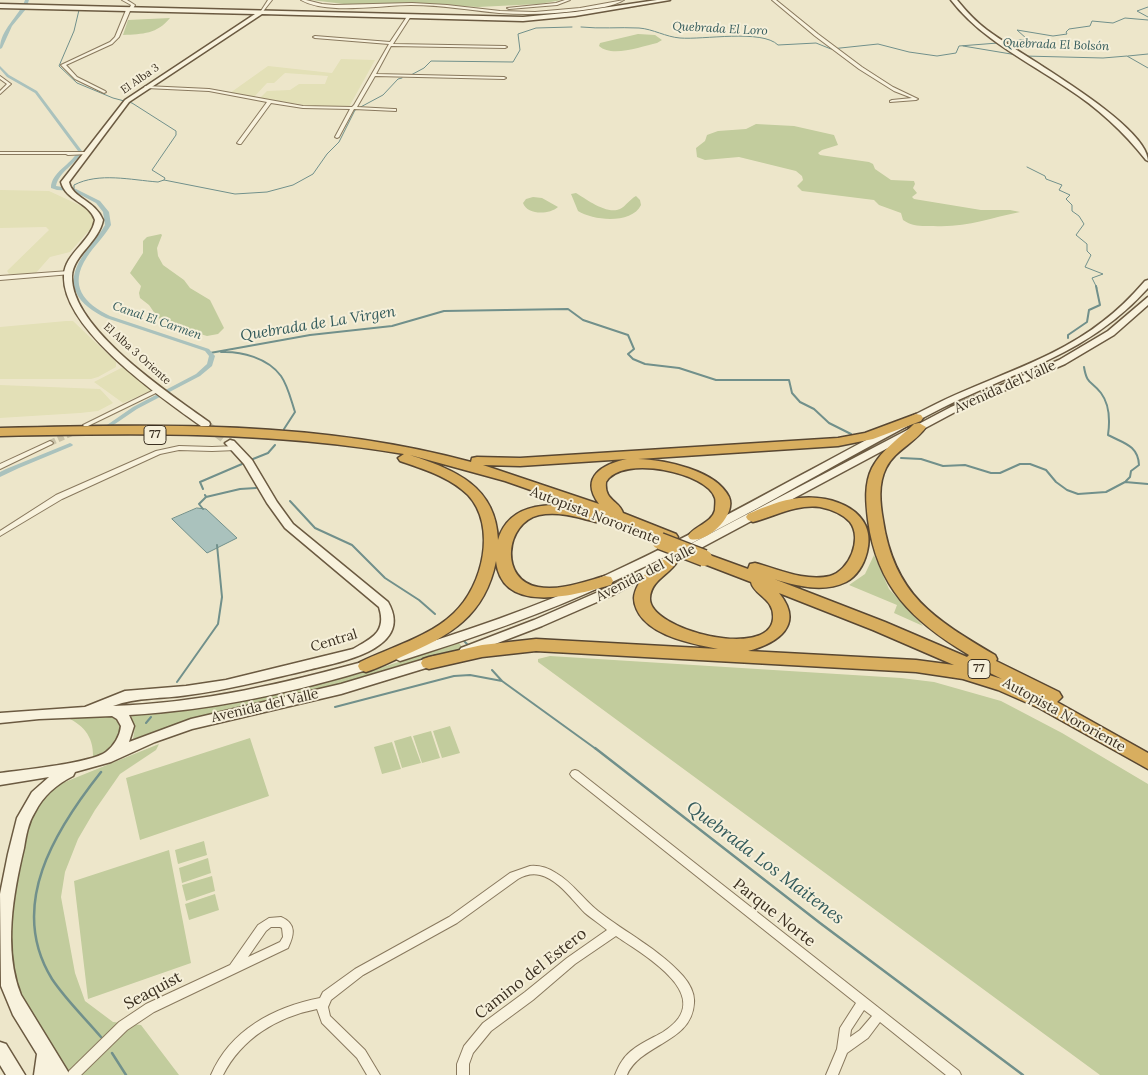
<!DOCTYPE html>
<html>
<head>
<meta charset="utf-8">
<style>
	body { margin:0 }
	canvas { display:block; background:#ede6ca }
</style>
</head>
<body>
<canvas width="1148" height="1075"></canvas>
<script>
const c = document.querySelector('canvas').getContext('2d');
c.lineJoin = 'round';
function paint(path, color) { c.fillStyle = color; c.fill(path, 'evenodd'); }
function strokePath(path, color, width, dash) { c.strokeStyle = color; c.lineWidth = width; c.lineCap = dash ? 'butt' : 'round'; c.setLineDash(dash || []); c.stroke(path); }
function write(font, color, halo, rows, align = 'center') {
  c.font = font + ' Lora,serif'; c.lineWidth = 4; c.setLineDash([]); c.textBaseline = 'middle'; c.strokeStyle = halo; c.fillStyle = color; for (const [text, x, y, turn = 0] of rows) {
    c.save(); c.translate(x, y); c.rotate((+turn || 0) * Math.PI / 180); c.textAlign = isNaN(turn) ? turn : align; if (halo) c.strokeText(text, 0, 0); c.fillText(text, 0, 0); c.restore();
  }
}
paint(new Path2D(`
	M341,59L375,60L349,107H347L310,106L260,98L267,91L290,90L299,84H325L328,76L285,73L274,83H267L254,97L230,93L268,66L332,73Z
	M0,190L49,191L88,209L93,219V226L70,252L50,257L35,274H9L7,271L49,230L46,227L0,228Z
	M66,321H73L116,362V367L98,377L91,379H0V327Z
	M123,367L152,390L123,403L94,382Z
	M0,385L100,389L113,403L98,411L80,413L0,418Z`), '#e3e0b7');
paint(new Path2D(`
	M311,0H562L539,4L478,7L405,3L352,5Z
	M170,18C157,34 143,34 123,35L128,20Z
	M638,34L655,35L662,40L657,43C642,46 612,58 599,46L600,43Z
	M756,124L794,126L834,135L838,145L822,150L818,153L820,155L869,162L873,164L875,169L891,180L914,181L915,184L913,188L917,193L912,197L914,199L981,210H1010L1020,212C989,218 966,228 933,226C921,226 913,227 903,220L901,213L879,205L874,200L802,191L797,186L803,180L802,176L796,171L739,157L705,160L697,157L696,148L705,141L707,135L718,131L746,129Z
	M576,193C586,199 607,215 620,209C626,206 630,199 636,196L640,200L641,205C632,224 594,221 578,211L571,194Z
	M533,197L542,198L558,207C549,215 527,215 523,203L526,199Z
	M161,234L162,235L157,248L158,256L163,265L184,280L190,288L210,300L224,328L218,334L207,336L187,330L158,318L149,305L140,298L139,293L141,286L130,273L143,253V241L147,237Z
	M874,555L889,589L923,626L894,613L897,605L849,585L865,574Z
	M459,643L464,649L318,693L225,711L170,726L133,739L135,727L130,713L274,695L370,671Z
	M550,656L901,678L934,682L1001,701L1062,733L1148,784V1075H1100L538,662V659Z
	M63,716C81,716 112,709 122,726C119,743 109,751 93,757C94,736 82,723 63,716Z
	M450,726L460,753L442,758L433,731Z
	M431,731L440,758L422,763L413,736Z
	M411,736L421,763L402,768L394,741Z
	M250,738L269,796L140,840L126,778Z
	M392,742L401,769L382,774L374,747Z
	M159,744L156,750L120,774L95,810L78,839L65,872L61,897L75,973L85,1001L113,1022L141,1025L179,1075H70L28,1012L15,985L7,940L25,826L34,808L47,794L60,784Z
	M204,841L207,855L178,864L175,850Z
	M169,850L191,963L88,999L74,881Z
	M208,858L211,873L182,883L179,868Z
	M212,876L215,891L186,901L182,885Z
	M215,894L219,910L189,920L185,904Z`), '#c2cc9d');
const water = new Path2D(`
	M197,508L206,509L237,538L207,553L172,519Z`);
paint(water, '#aac2bd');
strokePath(water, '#71908b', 1);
strokePath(new Path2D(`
	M1148,7L1137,11L1148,17
	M79,10L74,31L59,66L77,83L113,98L132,103L176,131V135L152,170L165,178L164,180
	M581,27C600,29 619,27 639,28C653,29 666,37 680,38C703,40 762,29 778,45L816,43L831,49L878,44L909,52L937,56L956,53L959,46L998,43
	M1003,42L1027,39L1017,30L1053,36L1067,34L1066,32L1069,29L1090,26L1092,21L1113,23L1125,18L1148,20
	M963,46L1017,55
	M1024,56L1103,58L1127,56L1148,68
	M1128,56L1148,54
	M411,75L424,68L431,61L513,62L520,50L518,34L536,28L572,27
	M1027,167L1045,176L1046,179L1062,185L1059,190L1070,195L1066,199L1072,205V211L1079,216L1084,224L1076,235L1087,244V251L1091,255L1085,267L1103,274L1092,278L1097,288
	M74,190V185C99,172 131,180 158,182L164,180L235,194L267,192L293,185L313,174L327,154L339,142L355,110L383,95L398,79L402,78`), '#71908b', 1);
strokePath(new Path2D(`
	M1068,338V335L1087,322L1089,310L1100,305L1096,286
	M221,352C241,351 268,358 281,376C288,386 291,400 295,412L284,429
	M210,353L310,335L392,326L444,311L568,309L583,320L628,335L634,349L628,354L633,359L645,364L679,368L716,380H789L792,393L800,402L814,409L829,423L851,434
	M1084,367C1087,385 1091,380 1101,393C1110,405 1110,421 1108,435C1123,443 1138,445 1139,465L1131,471L1130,477L1126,481
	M901,458L921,459L943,466L965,465L991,473H1000L1020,464H1030L1046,470L1056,482L1067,490L1078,494L1106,492L1125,482L1148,484
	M253,459L268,453L275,445
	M203,489L200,482L242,464
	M205,495L206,497L240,489L256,488
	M290,501L315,528L352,545L385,578L419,600L435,614
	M203,509L199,504L206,497
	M463,640L468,645
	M492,670L502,681L596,749
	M177,682L218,624L222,597L217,545
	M335,707L454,676L470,675L502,681
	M146,723L151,717`), '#71908b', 2);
strokePath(new Path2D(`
	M595,748L820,923L1023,1075
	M101,772C55,830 7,906 52,979C66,1000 85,1018 101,1037
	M112,1053L126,1075`), '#71908b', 2.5);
paint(new Path2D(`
	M25,0H29L26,9L12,26L2,48L0,49C0,29 19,17 25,0Z
	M0,66L9,75L37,91L82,151C76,165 59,171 56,186L76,189L100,201L109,212L111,225C104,237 94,246 87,257C68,286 84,303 110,316L209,349L215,356L212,366L200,376L137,409L112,426H108L107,425L133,407L196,374L207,364L209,356L205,351L106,318C79,305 63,286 82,257C89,246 99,236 105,225L103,212L96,203L73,191L57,190L51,188C51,172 71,165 78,151L35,93L7,77L0,69Z
	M70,443L72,444L73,445L72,446L19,468L0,477V472L6,469Z`), '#aac2bd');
strokePath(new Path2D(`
	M50,443L76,431`), '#c9c2a8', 6, [6, 3]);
strokePath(new Path2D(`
	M205,424L230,443`), '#c9c2a8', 9, [9, 5]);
const street = new Path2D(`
	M122,0H127L135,5L132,11H130L119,37L112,44L66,65L77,77L105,91L106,92L104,93L75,79L61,65L110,42L115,37L126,10L129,9L131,5Z
	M268,0H272L261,14H259Z
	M301,0H306L322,4L334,5L412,3L447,5L500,11L535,12L580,8L624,0C612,7 597,8 583,10C555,14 527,15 499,13C470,10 441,5 411,5C381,5 327,15 301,0Z
	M565,0H570L557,5L509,9L507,8L556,3Z
	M772,0H776L818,34L862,67L893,87L918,99L916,100L890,102V101L892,100L912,98L894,91L859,69L815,36Z
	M408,15L411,16L393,44L505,46L507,47L505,48L391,46L376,74L504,77L506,78L504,79L375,76L357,107L394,109H396V111L354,109L339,137L337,138L335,137L350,109L303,108L271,103L241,144H239L237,143L267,102L209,91L146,88L144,87L146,86L209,89L303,106L352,107L354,105L389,44L315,38L313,37L315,36L390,42Z
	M0,76L11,84L0,94V91L7,84L0,79Z
	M0,152H88L90,153L88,154L68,155L66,154H0Z
	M69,271L71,272V274L0,280V276Z
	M158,388L160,389L161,390L160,391L88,426H84L83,425Z
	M50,441L52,442L53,443L52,444L0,469V464Z
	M179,446L212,447L236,446L239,448L236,450L212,451L179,450L160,454L62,499L0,536V531L56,495L156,451Z
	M575,770L578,771L959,1071L961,1075H946L880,1022L868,1038L847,1053L838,1075H826L837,1049L840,1028L856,1003L572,777L570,774L572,771ZM864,1010L872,1016L860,1030L850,1037L851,1030Z
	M530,866C540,865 548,868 556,873C572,882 583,899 598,911C626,933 659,949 683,976C689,983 695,993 694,1003C692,1043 641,1043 627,1075H615C617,1070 619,1065 622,1061C631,1047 649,1040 663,1032C719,997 645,956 616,936L575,964L533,1000L491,1031L473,1053L469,1064V1075H457V1064L464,1046L483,1023L525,992L567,958L607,930C600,924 592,919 585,913C572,900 559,880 540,875C532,873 525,875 518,879L457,923L363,975L331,1000L328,1007L330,1016L365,1050L380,1075H367L357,1058L322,1023L317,1009C277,1017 242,1038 223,1075H211C230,1030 274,1007 320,998L323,992L355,969L449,917L510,873Z
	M281,917C297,924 294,935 288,948L154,1012L127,1030L81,1075H67L69,1071L119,1022L146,1004L230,965L258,925L269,918ZM271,927H280L282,928L283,937L280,942L248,957L266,931Z`);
const secondary = new Path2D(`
	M657,0H670L575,16L523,21L262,14L129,102L69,182C72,198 95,200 103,220C99,242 73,255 72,276C70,328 170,394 209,422L210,424L209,426H201C162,398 61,329 64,275C65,253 91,242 95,220C89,202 66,201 61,182L125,100L255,14L0,8V4L523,17L575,12Z
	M951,0H957C966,11 975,21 987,30C1017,53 1148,124 1148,161L1146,160C1123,131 1098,108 1067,88C1027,61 981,39 951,0Z
	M1148,280V288C1089,354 1018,370 942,408C831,465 724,531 610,583C542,614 471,639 400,661L396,659L394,656L396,653C465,631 535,608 602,577C716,525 824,460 936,404C990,377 1054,360 1102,322C1118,310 1132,296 1145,281Z
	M1148,297V305L1114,335L1065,364L957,411L613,595L542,626L469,654H461L459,651L461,648L534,620L605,589L951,407L1059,360L1108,331Z
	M230,440L234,441L252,460L277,502L293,524L388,602C416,651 334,663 304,671C265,680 227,690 188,695C163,699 137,697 113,706C202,703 287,683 373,659L377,661L379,664L377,667C296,692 214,710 129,715L134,726L129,742L191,719L341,684L435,656L439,658L441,661L439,664L341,694L192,729L155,742L111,762L75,772L73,776C57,784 43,796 35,812C28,823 26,836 24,848C13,894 3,950 21,995L70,1075H34L37,1054L13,1015L1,986L0,894L8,854L17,818L32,792L49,777L0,785V773C21,770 92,763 106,752C114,746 120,736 121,726L117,719L112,716L39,719L0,723V713L85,707L125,691L186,686L226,680L353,649C372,638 387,632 379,607L285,528L267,503L244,464L225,443Z
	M0,1042L6,1044L25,1075H6L0,1065Z`);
const highway = new Path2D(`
	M916,414L921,415L923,418L921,421L873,439L838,446L638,459C665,460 716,470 729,497C737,515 707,544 690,539L688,536C694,526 712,523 715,510C715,507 716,501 715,498C708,473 622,454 606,482C604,501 619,500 623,513L676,534L678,537L676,540H666L603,516L601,520L596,522C578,517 558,511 539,515C505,523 499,580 538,587C560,591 583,582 605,576L611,577L613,581L611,585C578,594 502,617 496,561C485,616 450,636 401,657C390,662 378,668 366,672L360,670L358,666L360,662C391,647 429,637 454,613C483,586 497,526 468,495C450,477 423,469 400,461L398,458L404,454C270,431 136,433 0,436V428C158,424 317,420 471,462L472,458L477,457L520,458L838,438L865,433ZM410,455L505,481L588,510C555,502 510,500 498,540C496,486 455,470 410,455ZM627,459C603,464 579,477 599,504L483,465L520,466Z
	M919,423L926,427C915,443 895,450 886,468C878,484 880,503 883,520C894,595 934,619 995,655L997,659L996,661L1059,692L1062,697L1057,702L1148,753V769L1039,708L998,690L963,679L916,672L536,651L482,657L429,669L423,667L421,663L423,659L429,657L482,645L536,639L718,649C694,644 660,638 643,619C638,614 634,605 634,598C635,582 658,554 674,558L677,562C669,575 651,580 650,598C648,630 769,660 773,619C775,598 754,596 751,582L699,562L696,558L699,554L704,553L748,569L750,564L755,563C778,569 805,582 830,576C849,571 863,539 850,522C843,514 830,509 820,507C795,504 776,516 753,522L748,520L746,517L748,514C764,507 781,500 799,498C832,494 878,511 867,552C864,564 857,576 846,582C823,593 797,586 774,579L885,622L967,657L969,655C912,621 877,587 868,520C866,503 864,484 872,468C882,449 900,438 914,424ZM779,593L873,630L954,665L916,660L748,651C778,643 805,625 779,593ZM990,673L1002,679L989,675Z`);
strokePath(street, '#89795e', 2);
strokePath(secondary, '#6b5a41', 3);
strokePath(highway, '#584732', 3);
paint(street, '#f8f2dd');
paint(secondary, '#f8f2dd');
paint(highway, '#d8ae5f');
const highwayBridge = new Path2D(`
	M660,541L704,558`);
strokePath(highwayBridge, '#584732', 19, []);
strokePath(highwayBridge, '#d8ae5f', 16);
write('11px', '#3b3021', '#f5efd9', [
	["El Alba 3",140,79,-35],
	["El Alba 3 Oriente",137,354,42]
]);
write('italic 12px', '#31595a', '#f5efd9', [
	["Quebrada El Loro",720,29,3],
	["Quebrada El Bolsón",1056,45,2],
	["Canal El Carmen",157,321,19]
]);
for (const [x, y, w] of [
	[155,435,22],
	[979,669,22]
]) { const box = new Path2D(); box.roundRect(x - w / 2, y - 9.5, w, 19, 4); c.fillStyle = '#f5efd9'; c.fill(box); strokePath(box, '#3b3021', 1); }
write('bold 12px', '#3b3021', null, [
	["77",155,435],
	["77",979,669]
]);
write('14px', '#3b3021', '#f5efd9', [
	["Avenida del Valle",1005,387,-24],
	["Autopista Nororiente",595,516,21],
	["Avenida del Valle",646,573,-27],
	["Central",334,641,-17],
	["Avenida del Valle",265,706,-13],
	["Autopista Nororiente",1064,715,29]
]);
write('italic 15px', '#31595a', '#f5efd9', [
	["Quebrada de La Virgen",318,324,-9]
]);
write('16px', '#3b3021', '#f5efd9', [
	["Parque Norte",774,913,38],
	["Camino del Estero",531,974,-38],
	["Seaquist",153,991,-28]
]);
write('italic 18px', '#31595a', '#f5efd9', [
	["Quebrada Los Maitenes",765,863,37]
]);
</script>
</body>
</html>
